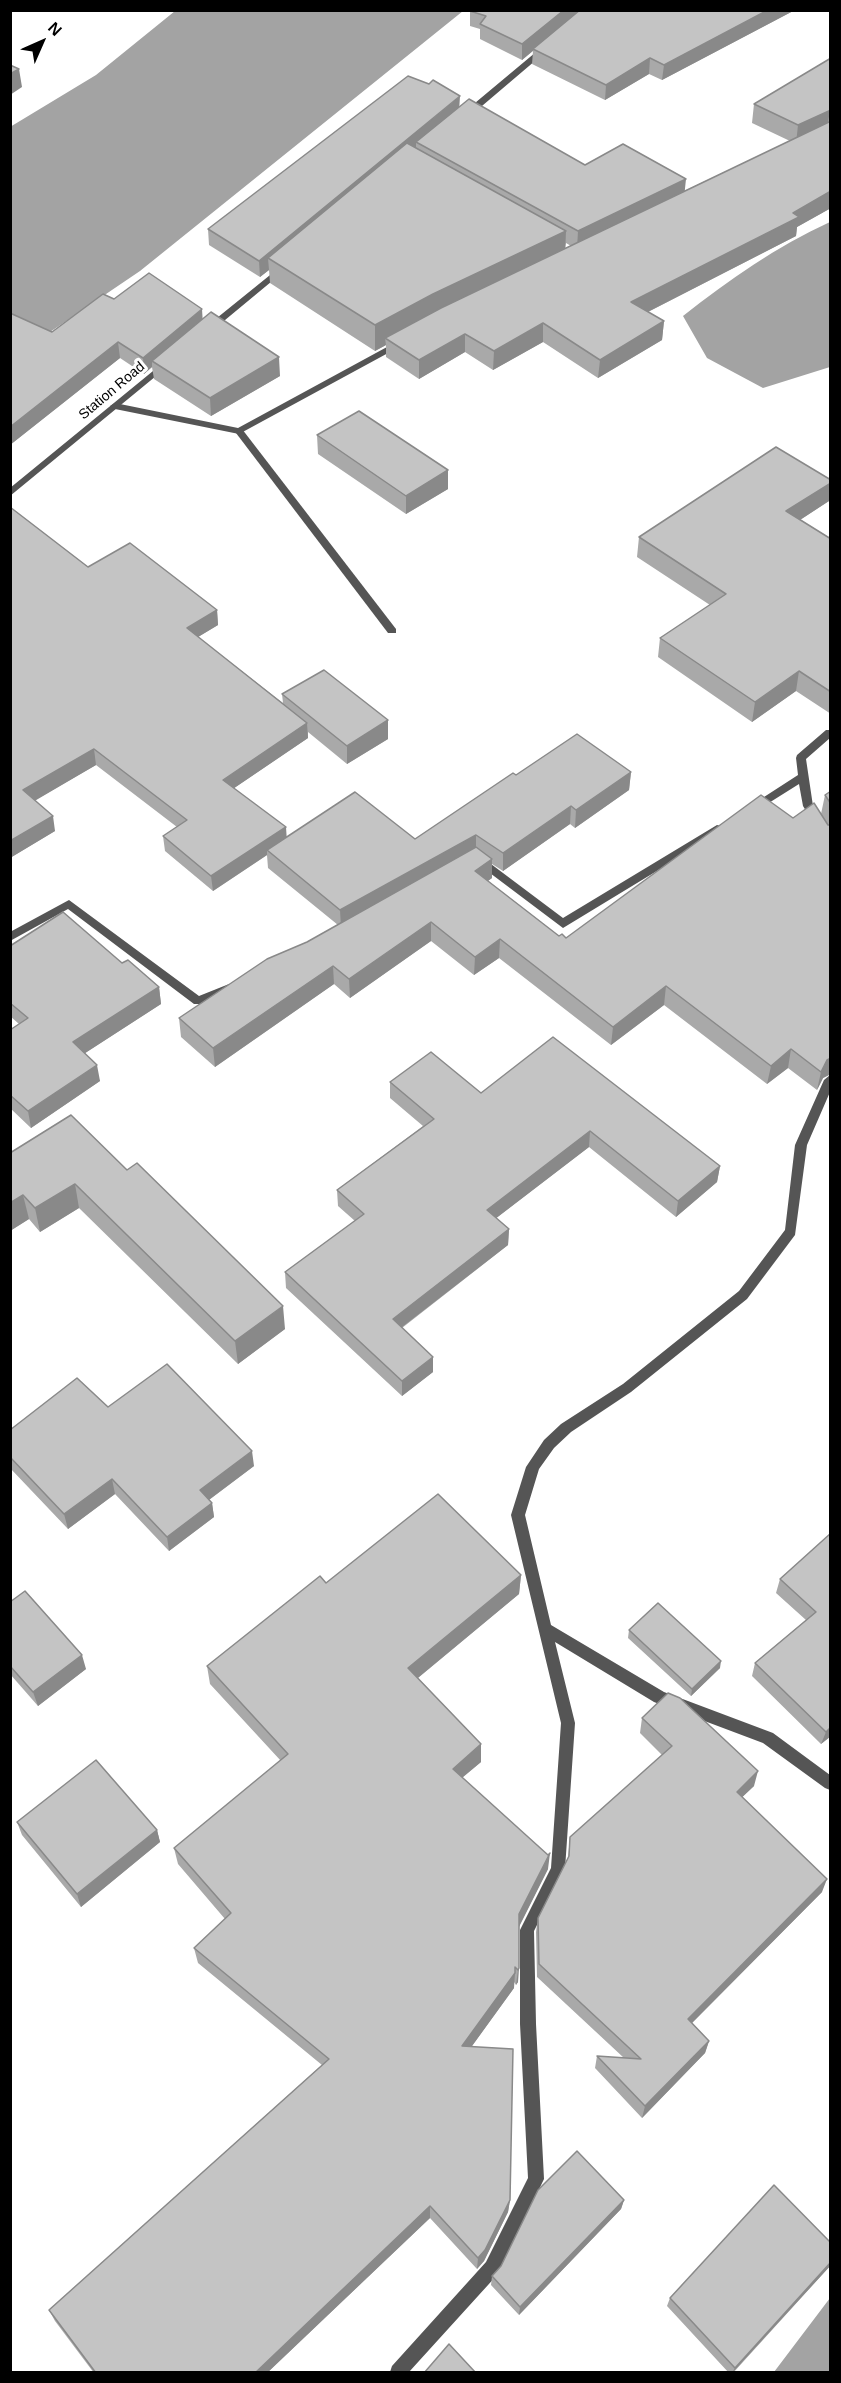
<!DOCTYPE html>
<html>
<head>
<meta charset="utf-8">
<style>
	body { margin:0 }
	#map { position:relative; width:841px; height:2383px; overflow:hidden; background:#fff; font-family:Arial,sans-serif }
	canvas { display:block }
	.frame { position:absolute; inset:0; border:12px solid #000; pointer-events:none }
	.north { position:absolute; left:12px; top:12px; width:60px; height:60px; -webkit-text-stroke:4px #fff; paint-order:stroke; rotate:45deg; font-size:16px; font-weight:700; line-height:24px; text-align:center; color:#000 }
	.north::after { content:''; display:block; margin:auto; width:21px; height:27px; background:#000; clip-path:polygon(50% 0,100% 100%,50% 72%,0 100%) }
</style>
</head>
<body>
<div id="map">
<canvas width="841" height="2383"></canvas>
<div class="frame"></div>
<div class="north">N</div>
</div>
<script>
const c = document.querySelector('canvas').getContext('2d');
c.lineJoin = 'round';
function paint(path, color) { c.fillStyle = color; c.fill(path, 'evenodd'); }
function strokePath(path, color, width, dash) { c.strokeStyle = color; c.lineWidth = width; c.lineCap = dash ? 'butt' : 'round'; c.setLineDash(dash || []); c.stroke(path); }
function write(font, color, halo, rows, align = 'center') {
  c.font = font + ' Arial,sans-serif'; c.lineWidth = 6; c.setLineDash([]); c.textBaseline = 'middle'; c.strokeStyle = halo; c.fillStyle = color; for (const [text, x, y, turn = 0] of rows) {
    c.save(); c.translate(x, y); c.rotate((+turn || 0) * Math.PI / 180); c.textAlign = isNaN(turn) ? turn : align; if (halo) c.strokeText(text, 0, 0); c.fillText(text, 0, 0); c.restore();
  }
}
paint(new Path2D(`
	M175,11H463L140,271L47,334L11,316L10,127L96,75Z
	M830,222V367L763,388L707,358L683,316C729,280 777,246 830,222Z
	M830,2298V2372H774Z`), '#a3a3a3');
paint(new Path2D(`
	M239,428L242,429L396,629V633H388L236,433V429Z`), '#555');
paint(new Path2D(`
	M398,341L401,342V346L239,434L115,409L110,406L115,403L238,428Z
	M826,730H830V738L806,759L813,806L830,832V844L826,843L803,806L799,784L756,811L752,812L747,808L798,775L796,758L797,755Z
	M717,825L721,826L722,829L721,832L563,928L474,861L479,857L483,858L563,918Z
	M69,900L199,996L229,984L235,988L233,991L202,1004H194L68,909L10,941V932Z
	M830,1075V1092L807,1145L795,1235L747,1299L631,1392L571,1432L554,1448L539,1469L525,1515L551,1625L664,1692L773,1733L830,1775V1790L825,1788L763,1743L654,1702L555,1642L575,1723L565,1869L534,1931L536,2024L544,2179L498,2274L409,2372H390L392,2366L486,2262L528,2178L520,2024V1930L551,1868L561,1723L511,1515L526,1467L544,1440L561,1424L623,1384L739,1291L785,1230L795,1145L824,1080Z`), '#555');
paint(new Path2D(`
	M542,47L549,49L469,117H463V113Z
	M280,267L283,268V272L213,330H207V326Z
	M164,362L167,363V367L10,496V488Z`), '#555');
paint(new Path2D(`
	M795,10L662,80L649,74L605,100L532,64L533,51L522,60L480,39V29L470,26V11Z
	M831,58V208L797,227L796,236L648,312L664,321L662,340L598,378L543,342L493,370L465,352L419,379L386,357V345L375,351L270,283L269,270L260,277L209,245L208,229L459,107L585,165L684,191L790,141L752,123L754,104ZM566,243L571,246L565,248Z
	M114,299L203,319L280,376L211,416L154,379L152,367L144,374L120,358L10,445V313L52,332Z
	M317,435L448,489L406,514L318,454Z
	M831,480V493L829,501L800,520L831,539V714L796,691L752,722L658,657L660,638L710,605L637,557L639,537Z
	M10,507L88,567L217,610L218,625L198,637L283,703L282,694L388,739L347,764L308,732V738L234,788L287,837L415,839L516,775L631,772L629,790L575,828L570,824L503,871L492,864V878L488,881L559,936L566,938L793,818L821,814L825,795L831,791V1074L823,1078L817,1090L788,1068L767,1084L664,1005L611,1045L499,958L474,975L431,941L350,998L334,984L215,1067L181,1037L179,1018L307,942L338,925L268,868L267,855L213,891L165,851L163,836L177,827L96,765L35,800L55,831L10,858Z
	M10,946L122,963L159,987L161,1004L85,1053L100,1081L31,1128L10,1108V1030L19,1024L10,1016Z
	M390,1082L481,1093L720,1166L717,1182L676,1217L589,1147L496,1218L509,1229L508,1245L402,1328L433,1372L402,1396L286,1288L285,1272L355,1221L338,1206L337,1190L423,1126L390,1098Z
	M71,1115L285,1329L238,1364L79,1208L40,1232L29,1219L10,1231V1153Z
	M108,1407L254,1466L209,1500L212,1503L214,1517L169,1551L115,1494L68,1529L10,1468V1430Z
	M831,1533V1736L821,1744L752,1676L755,1663L806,1620L776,1593L780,1579Z
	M521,1575L519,1594L418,1678L481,1744V1762L462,1778L548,1869L519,1926L518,1982L516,1985L514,1982V1988L471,2047L510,2200L508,2212L484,2261L477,2269L430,2218L267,2373H94L55,2321L49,2310L322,2065L198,1963L194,1948L225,1919L178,1864L174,1848L281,1761L210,1684L207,1666L326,1583Z
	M10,1602L86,1669L38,1706L10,1674Z
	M629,1630L720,1668L691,1696L628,1638Z
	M642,1718L754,1786L742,1797L822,1892L692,2023L709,2041L705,2053L642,2118L595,2068L597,2056L624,2058L537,1977L536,1932L538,1918L568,1858L570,1837L662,1755L640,1733Z
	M17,1822L157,1830L160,1842L81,1907L22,1835Z
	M624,2200L621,2209L519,2315L491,2285L492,2276Z
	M831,2243V2265L733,2373H729L667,2306L670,2298Z`), '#a9a9a9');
paint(new Path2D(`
	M564,10H581L522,60V44Z
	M768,10H795L662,80L664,65Z
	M650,58L649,74L605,100L606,85Z
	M19,69L22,87L10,95V74Z
	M460,96L459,112L416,142V147L277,263L268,258L269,270L260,277L259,261Z
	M830,110L827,129L796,144L798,125Z
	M686,179L684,198L577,249L578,231Z
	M831,191V208L797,227L796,236L630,321L631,302L793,213Z
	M566,231L565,256L385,338L386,345L375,351V325L433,294Z
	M202,309L203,325L152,361V367L144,374L143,358Z
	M664,321L662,340L598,378L600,360Z
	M543,323V342L493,370L494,351Z
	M465,334V352L419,379V360Z
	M118,342L120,358L10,445V427Z
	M279,357L280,376L211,416L210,398Z
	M448,470V489L406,514V496Z
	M831,483V493L829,501L783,531L786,511Z
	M217,610L218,625L188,643L187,628Z
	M799,671L796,691L752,722L755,702Z
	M388,720V739L347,764V746Z
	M307,723L308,738L224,795L223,780Z
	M94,749L96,765L26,806L23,790Z
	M631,772L629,790L575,828L576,810Z
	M571,806L570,824L503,871V853Z
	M53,816L55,831L10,858V841Z
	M286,827L287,842L267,850V855L213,891L211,876Z
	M476,835V853L341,927L340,910Z
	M492,859V878L475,890V871Z
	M431,922V941L350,998L349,979Z
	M500,939L499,958L474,975L475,957Z
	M333,966L334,984L215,1067L213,1048Z
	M666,986L664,1005L611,1045L613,1027Z
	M159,987L161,1004L76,1059L73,1042Z
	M791,1049L788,1068L767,1084L771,1066Z
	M831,1058V1074L823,1078L817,1090L821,1072L827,1060Z
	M97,1065L100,1081L31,1128L28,1111Z
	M590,1131L589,1147L486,1226L487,1210Z
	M720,1166L717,1182L676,1217L678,1201Z
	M75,1184L79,1208L40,1232L35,1208Z
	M23,1195L29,1219L10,1231V1203Z
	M509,1229L508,1245L393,1334V1319Z
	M283,1306L285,1329L238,1364L235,1341Z
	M433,1357V1372L402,1396V1381Z
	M252,1451L254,1466L202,1505L200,1490Z
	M112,1479L115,1494L68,1529L64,1514Z
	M212,1503L214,1517L169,1551L167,1537Z
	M521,1575L519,1594L408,1686V1668Z
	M82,1655L86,1669L38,1706L33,1692Z
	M721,1661L720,1668L691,1696L692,1689Z
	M831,1727V1736L821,1744L826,1732Z
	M481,1744V1762L452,1786L453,1769Z
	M758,1771L754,1786L733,1806L737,1792Z
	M157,1830L160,1842L81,1907L77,1894Z
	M550,1853L548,1869L518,1929L519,1914Z
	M827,1879L822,1892L684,2031L688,2019Z
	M519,1968L518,1982L516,1985L518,1970Z
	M515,1973L514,1988L462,2060V2046Z
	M709,2041L705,2053L642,2118L645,2106Z
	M510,2200L508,2212L484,2261L477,2269L478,2258Z
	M624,2200L621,2209L519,2315L520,2307Z
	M430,2206V2218L267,2373H255Z
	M831,2262V2265L732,2373L735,2368Z`), '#898989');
const building = new Path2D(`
	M471,10H564L522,44L480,24L486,16L470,11Z
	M580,10H768L664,65L650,58L606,85L533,49Z
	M831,58V110L798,125L754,104Z
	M10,65L19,69L10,74Z
	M408,76L429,84L433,80L460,96L259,261L208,229Z
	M469,99L585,165L623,144L686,179L578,231L416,142Z
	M831,121V191L793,213L799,217L631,302L664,321L600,360L543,323L494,351L465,334L419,360L385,338L441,308Z
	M407,143L566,231L433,294L375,325L268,258Z
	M149,273L202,309L143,358L118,342L10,427V313L52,332L103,294L114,299Z
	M211,312L279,357L210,398L152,361Z
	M359,411L448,470L406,496L317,435Z
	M776,447L831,480V483L786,511L831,539V692L799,671L755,702L660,638L726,594L639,537Z
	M10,507L88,567L130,543L217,610L187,628L307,723L223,780L286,827L211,876L163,836L187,820L94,749L23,790L53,816L10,841Z
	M324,670L388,720L347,746L282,694Z
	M577,734L631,772L576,810L571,806L503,853L476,835L340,910L267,850L355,792L415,839L513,773L516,775Z
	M831,791V804L825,795Z
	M761,795L793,818L814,803L828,825H831V1058L827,1060L821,1072L791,1049L771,1066L666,986L613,1027L500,939L475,957L431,922L349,979L333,966L213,1048L179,1018L267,959L307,942L476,847L492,859L475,871L559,936L562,934L566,938Z
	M63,912L122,963L128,960L159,987L73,1042L97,1065L28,1111L10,1095V1030L28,1018L10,1003V946Z
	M553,1037L720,1166L678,1201L590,1131L487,1210L509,1229L393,1319L433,1357L402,1381L285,1272L364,1214L337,1190L434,1119L390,1082L431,1052L481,1093Z
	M71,1115L127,1170L137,1163L283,1306L235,1341L75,1184L35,1208L23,1195L10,1203V1153Z
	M167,1364L252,1451L200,1490L212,1503L167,1537L112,1479L64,1514L10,1457V1430L77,1378L108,1407Z
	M438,1494L521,1575L408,1668L481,1744L453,1769L548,1855L550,1853L519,1914V1968L518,1970L515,1967V1973L462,2046L513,2049L510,2200L485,2250L478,2258L430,2206L255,2373H96L49,2310L329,2059L194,1948L231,1913L174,1848L288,1754L207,1666L320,1576L326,1583Z
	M831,1533V1727L826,1732L755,1663L816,1612L780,1579Z
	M25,1591L82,1655L33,1692L10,1666V1602Z
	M658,1603L721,1661L692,1689L629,1630Z
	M668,1693L680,1698L758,1771L737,1792L827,1879L688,2019L709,2041L645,2106L597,2056L641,2059L539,1964L538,1918L569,1856L570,1837L672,1746L642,1718Z
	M96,1760L157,1830L77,1894L17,1822Z
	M577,2151L624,2200L520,2307L492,2276L501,2266L538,2190Z
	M774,2185L831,2243V2262L735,2368L670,2298Z
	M449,2344L476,2373H424Z`);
paint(building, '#c4c4c4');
strokePath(building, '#898989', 1.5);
write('14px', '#000', '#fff', [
	["Station Road",112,391,-40]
]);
</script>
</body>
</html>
